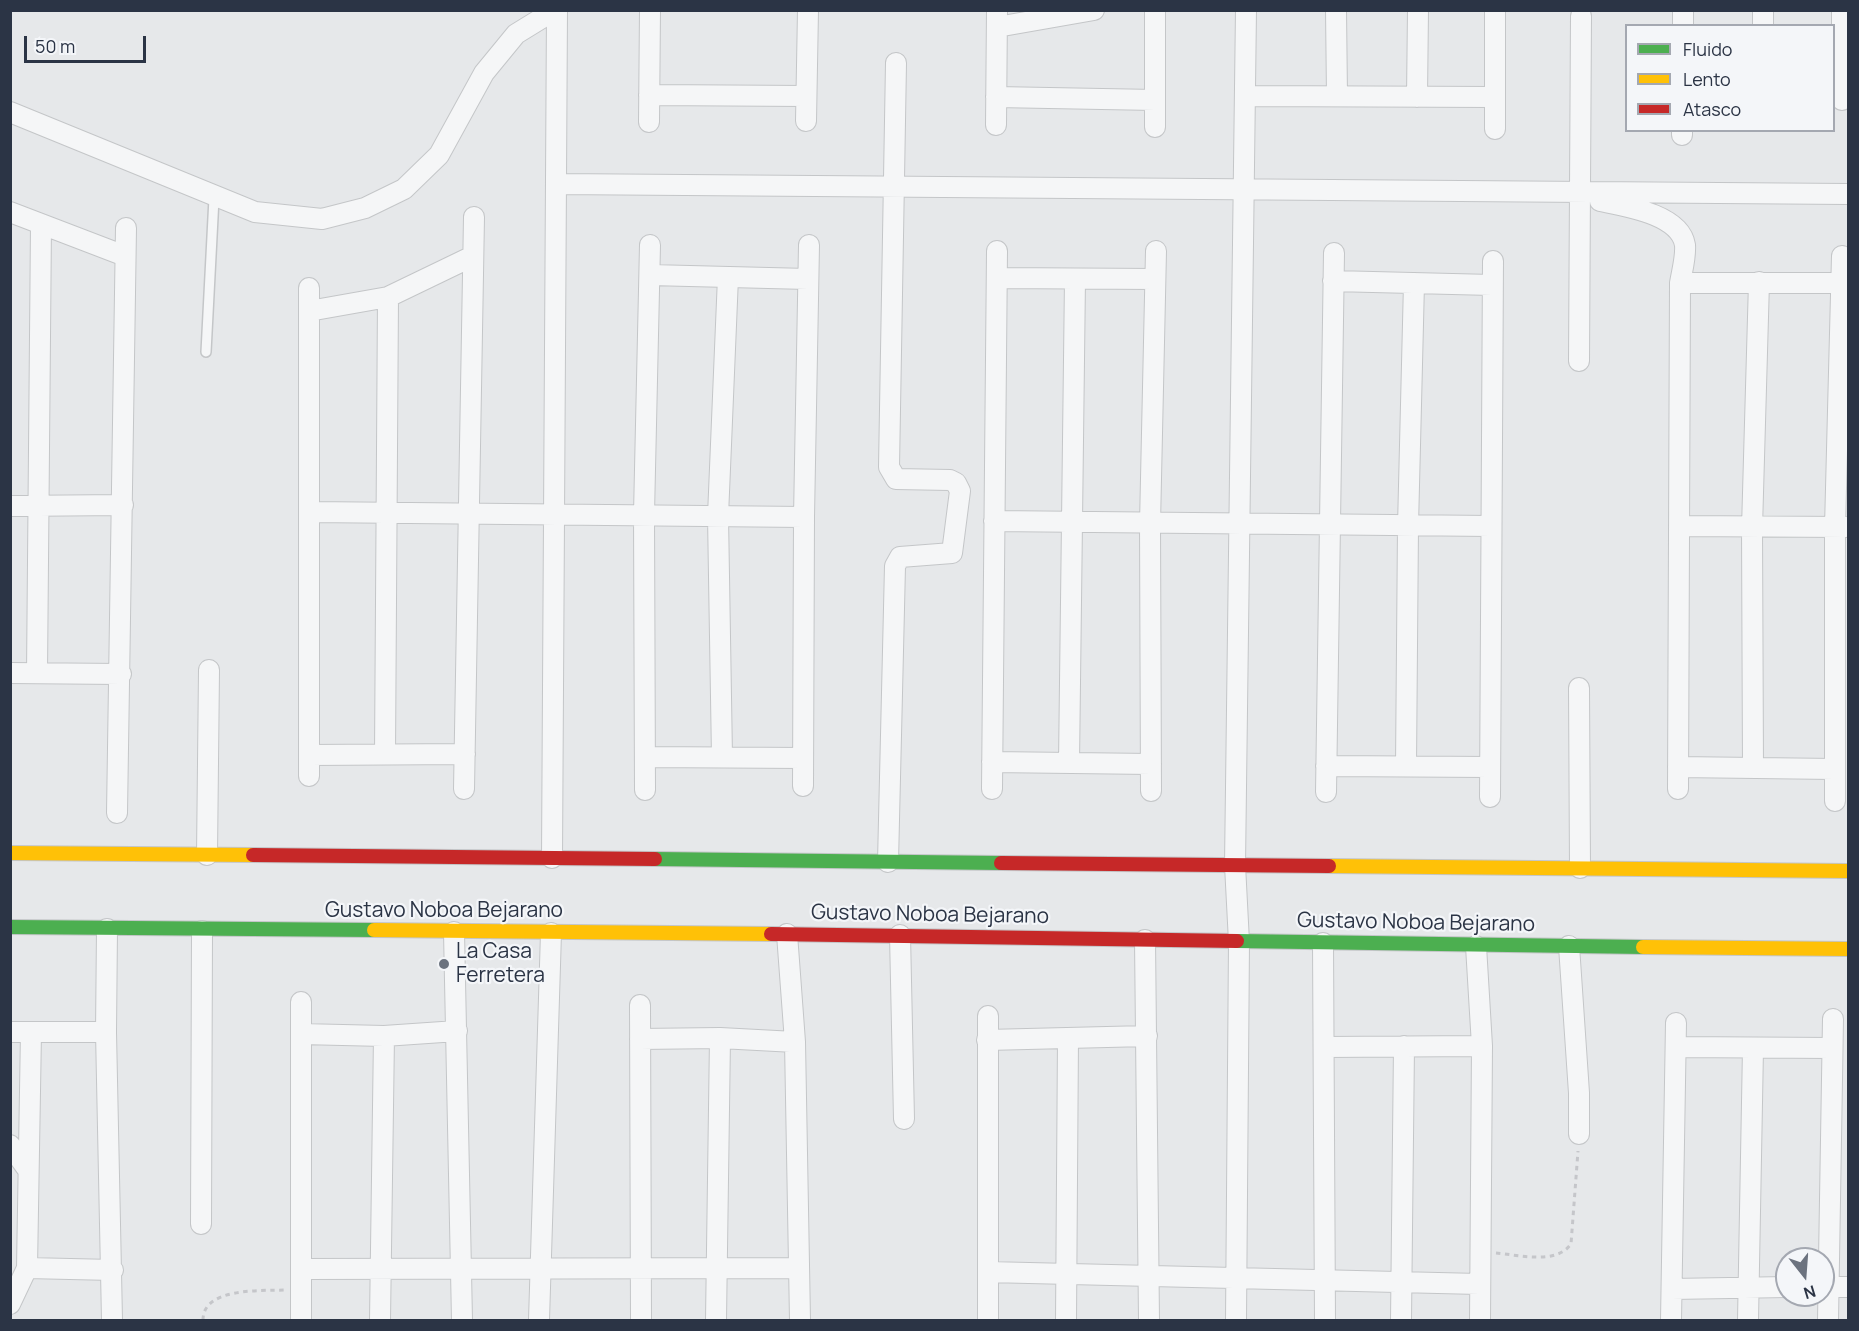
<!DOCTYPE html>
<html>
<head>
<meta charset="utf-8">
<style>
	body { margin:0 }
	#map { position:relative; width:1859px; height:1331px; overflow:hidden; background:#e6e8ea; font-family:Manrope,sans-serif }
	canvas { display:block }
	.frame { position:absolute; inset:0; border:12px solid #2b3445; pointer-events:none }
	.legend { position:absolute; left:1625px; top:24px; width:210px; height:108px; box-sizing:border-box; background:#f4f6f9; border:2px solid #a4a8b1; margin:0; padding:8px 10px; list-style:none; font-size:18px; color:#2b3445 }
	.legend li { display:flex; align-items:center; gap:12px; height:30px }
	.legend b { width:30px; border:2px solid #a4a8b1 }
	.north { position:absolute; left:1775px; top:1247px; width:60px; height:60px; box-sizing:border-box; background:#f4f6f9; border:2px solid #a4a8b1; border-radius:50%; rotate:163deg; font-size:16px; font-weight:700; line-height:24px; text-align:center; color:#2b3445 }
	.north::after { content:''; display:block; margin:auto; width:21px; height:27px; background:#6c737f; clip-path:polygon(50% 0,100% 100%,50% 72%,0 100%) }
	.scale { position:absolute; left:24px; top:36px; width:122px; height:27px; box-sizing:border-box; border:3px solid #2b3445; border-top:0; padding-left:8px; font-size:18px; line-height:21px; white-space:nowrap; color:#2b3445; -webkit-text-stroke:4px #f4f6f9; paint-order:stroke }
</style>
</head>
<body>
<div id="map">
<canvas width="1859" height="1331"></canvas>
<div class="frame"></div>
<ul class="legend">
<li><b style="height:8px;background:#4caf50"></b>Fluido</li>
<li><b style="height:8px;background:#ffc107"></b>Lento</li>
<li><b style="height:8px;background:#c62828"></b>Atasco</li>
</ul>
<div class="north">N</div>
<div class="scale">50 m</div>
</div>
<script>
const c = document.querySelector('canvas').getContext('2d');
c.lineJoin = 'round';
function strokePath(path, color, width, dash) { c.strokeStyle = color; c.lineWidth = width; c.lineCap = dash ? 'butt' : 'round'; c.setLineDash(dash || []); c.stroke(path); }
function write(font, color, halo, rows, align = 'center') {
  c.font = font + ' Manrope,sans-serif'; c.lineWidth = 4.5; c.setLineDash([]); c.textBaseline = 'middle'; c.strokeStyle = halo; c.fillStyle = color; for (const [text, x, y, turn = 0] of rows) {
    c.save(); c.translate(x, y); c.rotate((+turn || 0) * Math.PI / 180); c.textAlign = isNaN(turn) ? turn : align; if (halo) c.strokeText(text, 0, 0); c.fillText(text, 0, 0); c.restore();
  }
}
const lane = new Path2D(`
	M206,352L214,198`);
const street = new Path2D(`
	M1336,10L1337,96
	M1495,10V129
	M1683,26V10
	M1763,26V10
	M997,27L1094,10
	M649,95L806,96
	M1245,96L1494,97
	M996,97L1155,100
	M1417,97L1418,10
	M1842,100V10
	M10,112L255,212L322,219L365,208L404,189L439,155L484,73L516,34L555,10
	M806,121L808,10
	M649,122L650,10
	M996,125L997,10
	M1155,127V10
	M1682,135V130
	M556,184L1848,194
	M1600,201C1624,206 1680,214 1685,245C1686,257 1682,271 1680,283L1678,789
	M10,212L125,256
	M650,275L808,279
	M997,278L1155,279
	M1333,281L1492,285
	M1680,283H1841
	M309,311L388,297L473,256
	M1579,361L1581,16
	M10,506L123,505
	M311,512L804,517
	M994,521L1491,526
	M1679,526L1846,527
	M10,673L121,674
	M37,673L41,224
	M1579,688L1580,868
	M385,754L388,297
	M309,755L465,754
	M645,757L803,758
	M722,757L718,516L728,277
	M992,762L1151,764
	M1069,763L1075,279
	M1326,766L1490,767
	M1406,766L1408,526L1414,283
	M1678,767L1834,769
	M1753,768L1752,528L1759,282
	M309,776V288
	M803,786L804,517L809,245
	M464,789L474,217
	M992,789L997,251
	M645,790L644,514L650,245
	M1151,791L1150,524L1156,251
	M1326,792L1334,253
	M1490,797L1493,261
	M1835,801V527L1842,256
	M117,813L126,228
	M207,855L209,670
	M552,858L557,10
	M888,862L895,566L900,557L952,553L960,491L956,483L950,480L896,479L889,467L896,63
	M107,929L106,1032L112,1320
	M454,932L462,1320
	M787,934L795,1042L800,1320
	M900,935L904,1119
	M1145,940L1149,1320
	M1323,943L1325,1320
	M1476,946L1482,1046L1480,1320
	M1569,946L1579,1093V1134
	M640,1005L641,1320
	M988,1016V1320
	M10,1032H106
	M301,1034L384,1036L457,1031
	M640,1039L720,1038L795,1042
	M987,1040L1147,1036
	M1325,1047L1482,1046
	M1676,1047L1832,1048
	M10,1145L28,1170
	M201,1224L202,931
	M27,1268L113,1270
	M301,1269L799,1268
	M988,1272L1479,1284
	M1823,1287H1848
	M1672,1289L1787,1287
	M10,1304L27,1268L31,1032
	M301,1320V1002
	M380,1320L384,1036
	M539,1320L551,933
	M716,1320L720,1038
	M1066,1320L1068,1038
	M1236,1320L1239,942L1235,865L1246,10
	M1401,1320L1404,1046
	M1671,1320L1676,1023
	M1748,1320L1753,1048
	M1828,1320L1833,1019`);
const fast = new Path2D(`
	M655,859L1001,863
	M10,927L374,930
	M1237,941L1643,947`);
const slow = new Path2D(`
	M10,853L253,855
	M1329,866L1848,871
	M374,930L771,934
	M1643,947L1848,949`);
const jam = new Path2D(`
	M253,855L655,859
	M1001,863L1329,866
	M771,934L1237,941`);
strokePath(lane, '#c4c6c8', 12);
strokePath(street, '#c4c6c8', 22);
strokePath(fast, '#c4c6c8', 16);
strokePath(slow, '#c4c6c8', 16);
strokePath(jam, '#c4c6c8', 16);
strokePath(new Path2D(`
	M1496,1253C1520,1255 1556,1265 1571,1244L1578,1151
	M203,1320C203,1287 262,1291 284,1290`), '#c5c6ca', 3, [4.5, 4.5]);
strokePath(lane, '#f5f6f7', 9);
strokePath(street, '#f5f6f7', 20);
strokePath(fast, '#4caf50', 14);
strokePath(slow, '#ffc107', 14);
strokePath(jam, '#c62828', 14);
for (const [x, y, r, color] of [
	[444,964,6,"#6c737f"]
]) { const dot = new Path2D(); dot.arc(x, y, r, 0, 2 * Math.PI); c.fillStyle = color; c.fill(dot); strokePath(dot, '#f4f6f9', 2); }
write('21px', '#2b3445', '#f4f6f9', [
	["Gustavo Noboa Bejarano",444,911],
	["Gustavo Noboa Bejarano",930,915,1],
	["Gustavo Noboa Bejarano",1416,923,1]
]);
write('21px', '#2b3445', '#f4f6f9', [
	["La Casa",456,952],
	["Ferretera",456,976]
], 'left');
</script>
</body>
</html>
